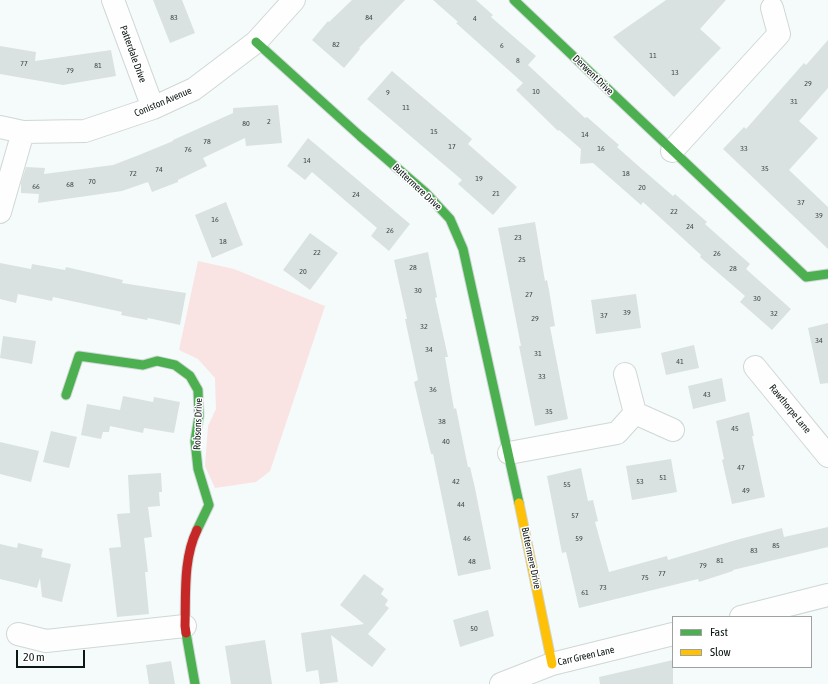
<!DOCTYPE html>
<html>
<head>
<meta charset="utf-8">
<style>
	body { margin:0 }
	#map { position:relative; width:828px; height:684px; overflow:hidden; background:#f5fbfa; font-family:"Asap Condensed",sans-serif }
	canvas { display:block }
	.legend { position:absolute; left:672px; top:616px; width:140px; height:52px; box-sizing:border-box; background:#fff; border:1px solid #9ea2a1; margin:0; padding:5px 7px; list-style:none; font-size:12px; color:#0d1715 }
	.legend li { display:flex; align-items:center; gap:8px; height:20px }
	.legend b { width:20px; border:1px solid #9ea2a1 }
	.scale { position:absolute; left:16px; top:650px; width:69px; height:18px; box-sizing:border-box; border:2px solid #0d1715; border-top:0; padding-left:5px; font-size:12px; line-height:14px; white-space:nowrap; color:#0d1715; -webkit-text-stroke:3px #fff; paint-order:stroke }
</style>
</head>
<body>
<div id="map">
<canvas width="828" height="684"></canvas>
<ul class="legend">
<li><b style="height:5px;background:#4caf50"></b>Fast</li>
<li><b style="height:5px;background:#ffc107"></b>Slow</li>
</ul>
<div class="scale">20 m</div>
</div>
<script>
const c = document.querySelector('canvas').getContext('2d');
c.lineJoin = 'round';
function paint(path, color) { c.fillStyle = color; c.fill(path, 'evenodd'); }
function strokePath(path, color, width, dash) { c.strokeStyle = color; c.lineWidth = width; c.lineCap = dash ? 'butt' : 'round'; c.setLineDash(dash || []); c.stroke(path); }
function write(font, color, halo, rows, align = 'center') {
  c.font = font + ' "Asap Condensed",sans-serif'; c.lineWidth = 3; c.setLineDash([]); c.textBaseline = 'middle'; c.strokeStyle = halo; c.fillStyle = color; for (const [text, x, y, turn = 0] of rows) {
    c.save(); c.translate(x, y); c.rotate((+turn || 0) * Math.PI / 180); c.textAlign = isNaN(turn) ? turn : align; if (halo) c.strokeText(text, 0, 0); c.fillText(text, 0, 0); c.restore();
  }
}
paint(new Path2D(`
	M198,261L234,269L325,306L270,471L256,482L215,488L205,466L208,426L216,409L215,378L198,359L179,350Z`), '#f9e4e3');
paint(new Path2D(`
	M153,0H182L195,33L170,43Z
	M352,0H405L359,48L360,49L344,68L312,40L328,21L329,22Z
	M433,0H476L493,15L491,17L536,56L528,65L556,91L585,118L587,117L619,145L617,147L643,170L673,196L675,194L707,222L705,224L750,264L746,269L791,309L772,330L740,302L745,296L700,257L701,255L643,202L641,205L593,163L580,164L581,149L559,130L558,131L516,90L523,83L456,23L458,22Z
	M666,0H726L700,29L721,48L674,97L613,37Z
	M828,40V88L799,121L818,138L789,170L828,207V249L723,149L744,127L746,129L804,63L806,65Z
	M0,46L36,52L35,61L111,50L116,76L63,85L0,74Z
	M392,71L472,139L468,144L517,187L493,215L458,184L462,180L367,99Z
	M278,105L282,143L246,146L245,138L203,158L207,166L178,180V182L152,192L148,182L122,191L38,203L39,194L21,193V182L26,167L45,168L44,174L113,165L139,155L173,141V140L233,113V108Z
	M308,138L410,224L389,251L371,236L377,228L312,172L305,180L287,166Z
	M226,202L243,245L212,258L195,215Z
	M535,222L545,281L547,280L549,290L555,326L550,327L568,419L535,426L519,346H521L498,228Z
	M310,233L338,253L310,290L283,270Z
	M428,252L437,297L435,298L448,357H445L454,409L456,408L468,467H470L475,488L491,569L458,576L433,454H431L414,382L418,380L405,319H407L394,260Z
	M0,263L31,269L32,264L65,270L66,267L123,280L122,283L186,293L180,325L148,318L147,320L121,315L122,312L53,297L52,301L18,294L16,303L0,299Z
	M636,294L641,328L596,334L591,300Z
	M828,323V383L820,384L808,328Z
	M3,336L36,341L32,364L0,358Z
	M694,345L699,368L666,375L661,353Z
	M722,378L726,401L693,409L688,386Z
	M123,396L153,402L154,397L180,402L174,433L144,428L143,433L110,426L109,432H103L101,439L81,435L87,404L120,410Z
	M749,412L754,436H752L765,497L732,504L722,460L724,459L716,421Z
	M51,431L77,437L69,468L43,462Z
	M0,442L39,451L31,482L0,474Z
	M671,459L677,492L632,500L626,466Z
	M581,468L588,501L593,500L598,521L595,522L609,572L667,556L668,560L736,540L782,528L784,537L828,527V547L733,570V571L699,582L698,579L579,608L566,552L562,553L547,476Z
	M161,473L162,492H159L160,506L148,507L152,537L144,538L148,572H145L149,614L117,617L109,548L121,547L117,514L130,513L128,475Z
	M18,543L43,549L41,557L71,564L62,602L42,597L40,578L37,588L0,579V544L17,548Z
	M364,574L384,589L381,594L388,600L385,605L389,608L368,634L386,649L372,667L331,635L338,682L320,684L318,670L306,672L301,633L364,624L340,605Z
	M488,610L494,636L460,647L453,620Z
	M265,640L272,684H231L225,646Z
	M673,660V684H600L599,677Z
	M171,661L175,684H149L146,665Z`), '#dae2e1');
const street = new Path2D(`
	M113,0L153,108
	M0,127L23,132L85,131L153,108L194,89L256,42L294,0
	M672,151L779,34L772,8
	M0,212L23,132
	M755,367L828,456
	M625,374L635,413
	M509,453L617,433L635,413L673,430
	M741,617L828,595
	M18,634L46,641L185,626
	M501,684L552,664L673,634`);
const fast = new Path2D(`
	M514,0L806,277L828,274
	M256,42L360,136L426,193L450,219L463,249L519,503
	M66,395L79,356L143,365L157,361L175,365L190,376L198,390L199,416L195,441L198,469L209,505L197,530
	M186,633L195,684`);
const slow = new Path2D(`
	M519,503L552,664`);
const jam = new Path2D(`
	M186,633L185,626C186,594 183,559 197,530`);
strokePath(street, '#cfd8d6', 24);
strokePath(fast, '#cfd8d6', 11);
strokePath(slow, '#cfd8d6', 11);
strokePath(jam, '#cfd8d6', 11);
strokePath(street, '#fefefe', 22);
strokePath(fast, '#4caf50', 9);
strokePath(slow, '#ffc107', 9);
strokePath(jam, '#c62828', 9);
write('8px', '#414b49', null, [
	["83",174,17],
	["84",369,17],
	["4",475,18],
	["82",336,44],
	["6",502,45],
	["11",653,55],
	["8",518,60],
	["77",24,63],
	["81",98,65],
	["79",70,70],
	["13",675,72],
	["29",808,83],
	["10",536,91],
	["9",388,92],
	["31",794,101],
	["11",406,107],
	["2",269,121],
	["80",246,123],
	["15",434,131],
	["14",585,134],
	["78",207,141],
	["17",452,146],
	["16",601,148],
	["33",744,148],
	["76",188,149],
	["14",307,160],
	["35",765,168],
	["74",159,169],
	["72",133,173],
	["18",626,173],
	["19",479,178],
	["70",92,181],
	["68",70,184],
	["66",36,186],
	["20",642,187],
	["21",496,193],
	["24",356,194],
	["37",801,202],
	["22",674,211],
	["39",819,215],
	["16",215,219],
	["24",690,226],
	["26",390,230],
	["23",518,237],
	["18",223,241],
	["22",317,252],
	["26",717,253],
	["25",522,259],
	["28",413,267],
	["28",733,268],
	["20",303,271],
	["30",418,290],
	["27",529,294],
	["30",757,298],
	["39",627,312],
	["32",774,313],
	["37",604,315],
	["29",535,318],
	["32",424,326],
	["34",819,340],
	["34",429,349],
	["31",538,353],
	["41",680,361],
	["33",542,376],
	["36",433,389],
	["43",707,394],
	["35",549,411],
	["38",442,421],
	["45",735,428],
	["40",446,441],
	["47",741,467],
	["51",663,477],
	["42",456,481],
	["53",640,481],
	["55",567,484],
	["49",746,490],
	["44",461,504],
	["57",575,515],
	["46",467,538],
	["59",579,538],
	["85",776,545],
	["83",754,550],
	["81",720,560],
	["48",472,561],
	["79",703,565],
	["77",662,573],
	["75",645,577],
	["73",603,587],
	["61",585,592],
	["50",474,628]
]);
write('10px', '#0d1715', '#fff', [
	["Patterdale Drive",133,54,70],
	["Derwent Drive",593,75,44],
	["Coniston Avenue",163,102,-23],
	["Buttermere Drive",417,187,43],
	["Rawthorpe Lane",790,409,51],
	["Robsons Drive",198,424,-88],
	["Buttermere Drive",531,558,78],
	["Carr Green Lane",586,656,-13]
]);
</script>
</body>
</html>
